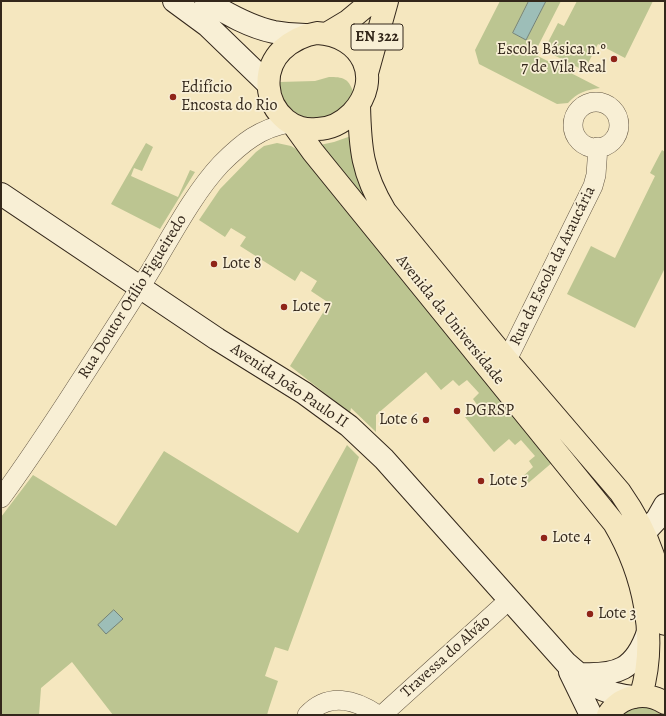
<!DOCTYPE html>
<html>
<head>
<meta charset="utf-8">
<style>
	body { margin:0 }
	#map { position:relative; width:666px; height:716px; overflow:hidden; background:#f5e7bf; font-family:Alegreya,serif }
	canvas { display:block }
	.frame { position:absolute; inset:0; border:2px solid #33271b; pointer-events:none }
</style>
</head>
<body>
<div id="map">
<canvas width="666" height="716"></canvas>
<div class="frame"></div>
</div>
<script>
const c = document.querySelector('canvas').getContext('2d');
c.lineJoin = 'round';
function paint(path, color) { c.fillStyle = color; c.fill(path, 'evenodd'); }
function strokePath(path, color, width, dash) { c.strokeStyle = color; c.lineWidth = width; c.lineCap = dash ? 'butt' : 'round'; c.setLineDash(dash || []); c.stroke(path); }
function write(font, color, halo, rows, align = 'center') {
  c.font = font + ' Alegreya,serif'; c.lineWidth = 3.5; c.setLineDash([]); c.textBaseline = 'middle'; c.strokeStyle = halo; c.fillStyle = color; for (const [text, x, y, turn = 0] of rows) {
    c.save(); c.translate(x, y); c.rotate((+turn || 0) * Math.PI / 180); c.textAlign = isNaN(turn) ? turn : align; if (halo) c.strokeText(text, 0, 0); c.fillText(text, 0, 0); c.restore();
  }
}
paint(new Path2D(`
	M500,1H529L513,33L526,40L546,1H561L534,54L600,88C586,90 578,92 568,103L557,104L479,64L475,50Z
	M577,1H653L625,58L598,44L586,67L583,66L581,69L544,50L558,23L564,26Z
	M329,77C343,77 348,78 353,91C350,100 345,109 337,114C320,124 297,119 286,103C282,97 281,90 279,82L315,81Z
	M351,136C352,170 358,184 374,213L320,145L334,142Z
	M146,143L153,147L142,171L134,168L131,176L178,197L190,170L195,172L160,229L111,204Z
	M277,143L291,146L301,152L554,461L526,485L520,479L533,467L529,461L535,456L521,440L515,445L509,439L494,452L465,417L478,406L473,399L479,393L467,380L459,386L453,380L441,390L426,372L376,415V432L351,408L350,413L290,366L329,303L311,291L317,281L301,271L295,281L240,246L246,237L231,228L225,237L199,220L220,189L256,152L264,146Z
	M662,150L665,152V268L635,328L567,294L591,246L615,258L655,176L650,173Z
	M347,445L359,457L288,651L275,647L265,676L278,681L269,708L267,715H113L72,662L41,688L39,715H1V517L33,475L116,526L164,451L298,533Z
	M641,707L651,708L662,715H622L631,709Z`), '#bcc591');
const water = new Path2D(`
	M529,1H546L526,40L513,33Z
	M114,610L123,619L106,634L98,625Z`);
paint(water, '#9dbeb8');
strokePath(water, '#738279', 1);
const street = new Path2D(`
	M573 125a23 23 0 1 1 46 0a23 23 0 1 1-46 0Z
	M507,360L593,186L596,175L598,147
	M1,498C24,467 45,435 66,403C93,361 120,320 146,278C169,241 192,195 221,164C242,143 260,128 290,123
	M307,715C328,692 355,699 378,715
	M382,715L509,600`);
const secondary = new Path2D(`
	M174,1L208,26L268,84
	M206,1C227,14 250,27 274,32C285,34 295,35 306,35
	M1,194L217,339L304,393L349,426L384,459L566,663C590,684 600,693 633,697
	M644,533L657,519L665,505
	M570,672L591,715
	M579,674C617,676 635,670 648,632`);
const primary = new Path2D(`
	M317,33C362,35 384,79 352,113C342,123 331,129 317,129C305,130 296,128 286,120C265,103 262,70 282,50C292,41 304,35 317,33Z
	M328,33L348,21L372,1
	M367,73L387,1
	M359,105C360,148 362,173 385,211L507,360L620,492C650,535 662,571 665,624
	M295,127L313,152L614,523C644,574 658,637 641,695
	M608,715C620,696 645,690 665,703`);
strokePath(street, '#645744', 20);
strokePath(secondary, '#33271b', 24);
strokePath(primary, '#33271b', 24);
strokePath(street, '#f8efd5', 19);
strokePath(secondary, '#f8efd5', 22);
strokePath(primary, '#f5e7bf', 22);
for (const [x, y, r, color] of [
	[614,59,4,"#8f2418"],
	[173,97,4,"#8f2418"],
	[214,264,4,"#8f2418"],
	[284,307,4,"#8f2418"],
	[457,411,4,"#8f2418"],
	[426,420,4,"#8f2418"],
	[481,481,4,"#8f2418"],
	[544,538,4,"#8f2418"],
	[590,614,4,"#8f2418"]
]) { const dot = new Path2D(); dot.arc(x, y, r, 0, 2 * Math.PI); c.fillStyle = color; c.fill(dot); strokePath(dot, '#f8efd5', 1.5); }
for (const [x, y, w] of [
	[377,37,52]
]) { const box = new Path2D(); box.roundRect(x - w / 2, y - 13, w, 26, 3); c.fillStyle = '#f8efd5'; c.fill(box); strokePath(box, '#33271b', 1); }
write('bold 15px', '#33271b', null, [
	["EN 322",377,37]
]);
write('16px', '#33271b', '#f8efd5', [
	["Escola Básica n.º",606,50,"right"],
	["7 de Vila Real",606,68,"right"],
	["Edifício",181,88],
	["Encosta do Rio",181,106],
	["Lote 8",222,264],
	["Lote 7",292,307],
	["DGRSP",465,411],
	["Lote 6",418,420,"right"],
	["Lote 5",489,481],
	["Lote 4",552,538],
	["Lote 3",598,614]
], 'left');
write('16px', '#33271b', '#f8efd5', [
	["Rua da Escola da Araucária",553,266,-64],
	["Rua Doutor Otílio Figueiredo",133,297,-58],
	["Avenida da Universidade",450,320,51],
	["Avenida João Paulo II",289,386,34],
	["Travessa do Alvão",446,657,-42]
]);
</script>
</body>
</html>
